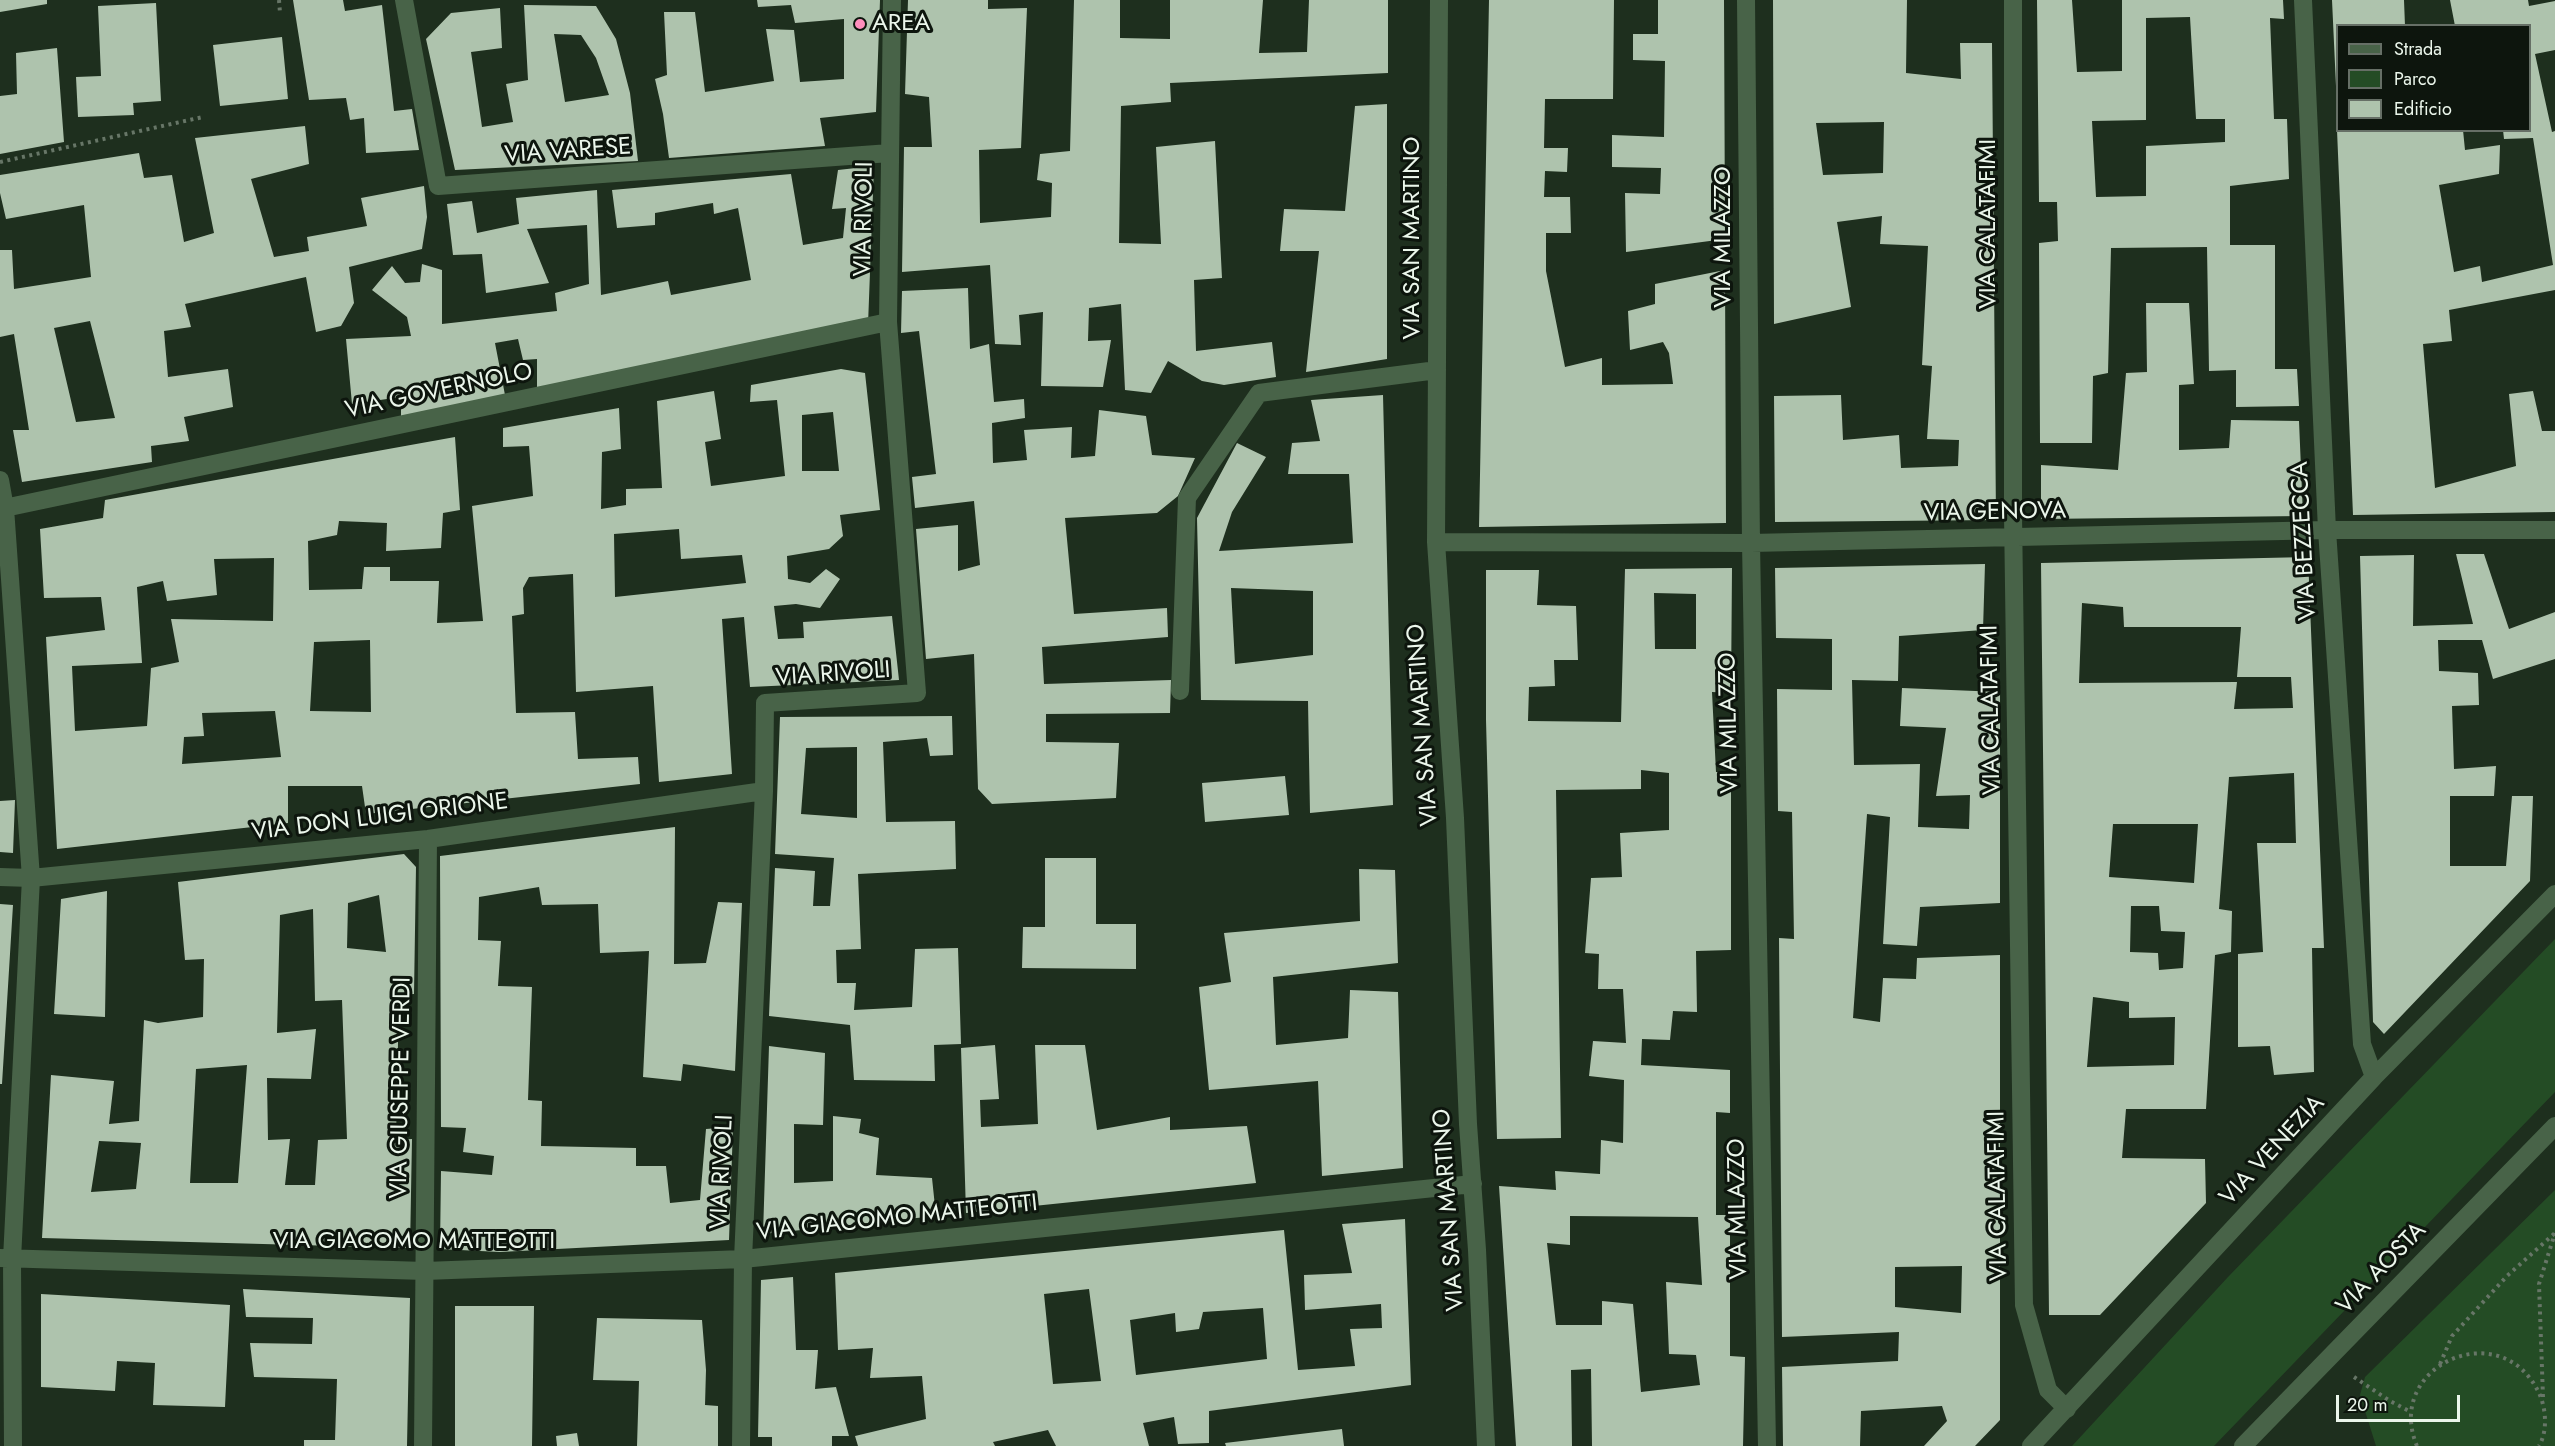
<!DOCTYPE html>
<html>
<head>
<meta charset="utf-8">
<style>
	body { margin:0 }
	#map { position:relative; width:2555px; height:1446px; overflow:hidden; background:#1e2f1e; font-family:Jost,sans-serif }
	canvas { display:block }
	.legend { position:absolute; left:2336px; top:24px; width:195px; height:108px; box-sizing:border-box; background:#0d150d; border:2px solid #666f66; margin:0; padding:8px 10px; list-style:none; font-size:18px; color:#ebf6eb }
	.legend li { display:flex; align-items:center; gap:12px; height:30px }
	.legend b { width:30px; border:2px solid #666f66 }
	.scale { position:absolute; left:2336px; top:1395px; width:124px; height:27px; box-sizing:border-box; border:3px solid #ebf6eb; border-top:0; padding-left:8px; font-size:18px; line-height:21px; white-space:nowrap; color:#ebf6eb; -webkit-text-stroke:4px #0d150d; paint-order:stroke }
</style>
</head>
<body>
<div id="map">
<canvas width="2555" height="1446"></canvas>
<ul class="legend">
<li><b style="height:8px;background:#486348"></b>Strada</li>
<li><b style="height:16px;background:#244c25"></b>Parco</li>
<li><b style="height:16px;background:#aec3ad"></b>Edificio</li>
</ul>
<div class="scale">20 m</div>
</div>
<script>
const c = document.querySelector('canvas').getContext('2d');
c.lineJoin = 'round';
function paint(path, color) { c.fillStyle = color; c.fill(path, 'evenodd'); }
function strokePath(path, color, width, dash) { c.strokeStyle = color; c.lineWidth = width; c.lineCap = dash ? 'butt' : 'round'; c.setLineDash(dash || []); c.stroke(path); }
function write(font, color, halo, rows, align = 'center') {
  c.font = font + ' Jost,sans-serif'; c.lineWidth = 6; c.setLineDash([]); c.textBaseline = 'middle'; c.strokeStyle = halo; c.fillStyle = color; for (const [text, x, y, turn = 0] of rows) {
    c.save(); c.translate(x, y); c.rotate((+turn || 0) * Math.PI / 180); c.textAlign = isNaN(turn) ? turn : align; if (halo) c.strokeText(text, 0, 0); c.fillText(text, 0, 0); c.restore();
  }
}
paint(new Path2D(`
	M2555,939V1092L2214,1446H2072L2228,1277Z
	M2555,1190V1446H2376L2360,1395L2365,1377Z`), '#244c25');
paint(new Path2D(`
	M0,0H47V4L0,12Z
	M293,0H343L345,11L382,5L394,111L412,109L419,150L366,153L364,118L350,120L346,98L309,100Z
	M757,0H880L876,112L820,118L825,146L669,158L663,114L655,79L667,75L664,12H695L705,92L774,81L766,29L794,30L800,82L844,79V19L795,23L791,5L758,7Z
	M908,0H988V9L1027,8L1021,148L979,150L980,223L1051,217L1052,183L1037,180L1040,154L1070,151L1074,0H1120V38L1170,39V0H1263L1259,53L1307,52L1309,0H1388V73L1170,83L1171,102L1121,106L1119,243L1161,244L1156,147L1215,141L1222,278L1194,280L1196,351L1272,342L1276,377L1224,385L1202,381L1168,361L1151,393L1125,390L1121,304L1089,308L1088,341L1111,340L1103,387L1041,386L1043,312L1019,315L1021,345L995,344L990,265L902,272L904,147H932L929,97L905,94Z
	M1489,0H1614L1613,99H1545L1544,148H1568L1567,172L1545,171L1544,197H1570L1571,233H1546V271L1565,367L1602,358V385L1673,384L1669,353L1663,342L1630,350L1628,311L1655,304V284L1725,270L1726,523L1479,527Z
	M1658,0H1724L1725,239L1626,252L1625,193L1660,194L1661,168L1612,167V135L1664,137L1665,61L1633,60V34H1658Z
	M1773,0H1907L1906,73L1961,79L1960,43H1992L1996,520L1775,522L1774,396L1841,395L1843,440L1899,435L1901,468L1958,466L1959,440L1927,439L1932,366L1922,365L1928,246L1880,244L1882,216L1837,222L1851,307L1774,324ZM1884,122L1883,173L1823,175L1816,123Z
	M2037,0H2072L2077,72L2122,71V0H2283L2284,19L2270,18L2274,119H2287L2289,179L2230,186V245H2275V369H2297L2299,406L2236,407V370L2209,371L2207,247L2111,248L2108,373L2093,376L2092,443H2040L2039,243L2058,241L2057,202H2039ZM2190,17L2196,119H2225V142L2146,146V196L2096,197L2092,121L2146,120V18Z
	M2332,0H2404L2405,26H2338V86H2336Z
	M2450,0H2528L2529,6L2555,1V50L2535,54L2552,132L2555,131V290L2449,310L2452,341L2423,344L2435,488L2516,466L2509,394L2533,391L2542,431H2555V512L2353,515L2337,130H2463L2465,150L2500,145L2499,174L2439,185L2454,272L2480,266L2482,282L2553,265L2533,138L2504,139L2503,130H2530V26H2455Z
	M156,3L161,101L133,103L134,115L78,117L76,77L101,76L98,6Z
	M524,5L596,6L616,39L630,93L638,161L455,170L426,39L451,13L500,8L502,48L471,52L482,127L513,122L506,84L528,80ZM554,34L581,35L596,58L609,95L565,102Z
	M282,37L288,99L220,106L213,45Z
	M57,48L64,142L0,154V96L17,94L16,53Z
	M1387,104V359L1306,372L1319,251H1280L1284,209L1345,211L1355,106Z
	M305,126L309,164L251,179L274,257L309,251L307,237L367,226L361,198L424,186L427,217L422,249L349,267L354,303L341,326L316,332L306,277L185,304L191,327L164,331L168,377L228,369L233,407L184,417L189,441L151,446L152,462L22,482L13,430H29L14,334L0,337V250H12L14,289L91,277L84,205L6,219L0,193V175L139,153L144,178L172,175L184,242L214,233L195,138ZM90,321L115,418L76,422L54,328Z
	M874,166L868,325L537,389V359L523,360L518,339L495,343L505,395L401,417V397L352,404L346,339L411,336L407,317L372,290L392,266L405,283L420,282L422,264L442,270V324L557,311L555,293L589,284L587,225L527,229L549,283L486,293L482,254L453,255L447,204L472,201L477,233L519,224L516,198L597,190L601,295L668,281L671,295L751,280L738,208L714,214L713,203L655,213V225L617,228L612,190L791,174L803,245L843,238L846,208L832,209L838,170Z
	M968,288L970,349L989,344L994,402L1024,399L1025,418L992,423L993,463L1027,460L1024,430L1072,427L1071,458L1095,456L1099,410L1146,416L1152,455L1195,458L1178,496L1157,513L1065,518L1074,614L1167,608L1168,637L1042,647L1044,684L1171,680L1170,713L1046,714V742L1119,743L1116,798L992,804L978,789L974,654L926,659L916,529L958,525V571L980,565L974,501L915,508L912,477L936,474L919,331L901,333L902,291Z
	M2146,303H2189L2194,384L2179,385V450L2229,448L2231,420L2299,421L2303,516L2041,519V465L2118,470L2126,373L2147,372Z
	M841,369L865,373L880,510L840,515L843,536L829,549L787,556L788,579L810,583L826,569L840,579L820,608L796,604L774,606L778,639L804,638L803,622L892,616L899,680L750,687L744,617L722,619L732,774L659,782L653,686L576,692L573,574L529,577L523,588L524,614L512,616L516,713L575,712L578,759L638,757L640,784L366,814L362,786H288V823L57,849L46,637L105,630L101,597L44,598L40,529L103,518L105,500L455,437L460,510L443,513L441,548L386,551L387,523L339,521L337,535L308,541L309,590L362,589L364,567H390V581H439L437,623L483,621L472,506L533,496L529,446L503,447V428L619,408L621,449L602,452L601,509L626,505V489L662,488L657,401L714,391L721,439L705,442L711,486L785,476L777,400L750,402L751,385ZM833,412L839,471H802V415ZM679,529L681,559L742,555L746,583L615,597L614,534ZM274,558L273,621L171,619L179,662L151,668L147,726L75,731L72,666L142,663L137,587L163,581L167,601L217,595L214,559ZM370,640L371,712L310,711L314,642ZM275,711L281,757L182,764L184,737L204,736L202,713Z
	M1383,395L1393,805L1310,813L1308,701L1201,700L1197,518L1237,443L1266,457L1232,512L1219,551L1353,543L1349,474H1288L1292,443L1320,441L1311,400ZM1231,588L1313,591V655L1235,664Z
	M2456,554H2484L2509,629L2555,612V659L2493,679L2482,640H2438L2439,671L2478,673L2479,705L2452,706L2454,769L2496,766L2494,796H2450V866H2506L2512,796H2533L2530,881L2384,1034L2373,1022L2360,556L2414,555L2413,626L2473,624Z
	M2308,557L2324,948H2312L2314,1072L2274,1075L2270,1046L2238,1047V954L2263,952L2257,843H2296L2294,773L2229,777L2219,909L2232,911L2231,952L2215,955L2206,1109H2126L2122,1158L2205,1159L2206,1203L2100,1315H2049L2041,563ZM2082,603L2123,607L2124,627H2241L2237,677H2291L2293,708L2234,709L2237,682L2079,683ZM2113,824H2198L2194,883L2109,877ZM2131,906H2159L2161,931L2185,932L2183,968L2159,970L2158,953L2130,952ZM2093,997L2129,1002V1018L2175,1017L2174,1065L2087,1067Z
	M1985,564L1983,630L1899,636L1898,681L1852,680L1854,765L1920,764L1918,827L1969,829L1970,795L1936,796L1946,728L1900,726L1902,688L2000,692V903L1920,907L1917,946L1883,944L1890,817L1867,814L1853,1018L1880,1022L1883,978L1916,979L1917,958L2000,955V1420L1975,1446H1924L1947,1421L1942,1406L1861,1411L1860,1446H1783L1782,1367L1898,1361L1899,1332L1782,1337L1779,938L1794,939L1792,812L1778,811L1777,689L1832,690V639L1776,638L1775,568ZM1962,1266L1961,1313L1895,1307V1267Z
	M1732,568L1731,693L1712,692L1716,772H1731V950L1696,951L1697,1012L1673,1011L1670,1040L1642,1039L1641,1065L1730,1070V1113L1716,1112V1215H1730V1356L1745,1357L1743,1446H1592L1591,1369L1571,1370L1572,1446H1516L1499,1186L1556,1190L1555,1171L1600,1174L1601,1140L1623,1143L1624,1080L1589,1076L1593,1041L1626,1043L1623,989H1598L1599,954L1585,953L1591,878L1622,877L1620,833L1669,830V773L1641,770V789L1556,790L1561,1138L1497,1139L1486,720V570H1539L1537,605L1576,606L1578,660H1554L1555,686L1529,687L1528,721L1621,722L1625,569ZM1654,593L1696,594V649H1655ZM1570,1216L1698,1217L1702,1285L1666,1282L1669,1354L1696,1355L1700,1385L1641,1392L1633,1304L1602,1301V1325H1556L1547,1243L1570,1245Z
	M952,716L953,755L930,756L927,738L883,742L886,822L955,821L956,869L858,874L861,949L836,950L837,983H856L854,1010L912,1007L915,949L958,948L961,1044L934,1045L935,1081L854,1080L850,1025L769,1016L775,868L815,871L813,906H830L834,858L775,854L780,717ZM857,747V818L801,814L806,748Z
	M1285,776L1289,815L1205,822L1202,783Z
	M15,800L13,853L0,852V801Z
	M675,827L674,964L706,963L718,902L742,903L735,1071L683,1064L681,1081L643,1077L649,951L600,953L598,904L542,905L539,887L479,897L478,940L501,941L498,986L532,987L528,1100L542,1101L541,1146L636,1148V1166H666L670,1203L700,1200L706,1129L733,1127L729,1240L500,1252L440,1249L441,1171L492,1175L494,1156L463,1152L466,1128L441,1127L440,856Z
	M404,854L416,867L414,994L399,995L396,1140L412,1139L410,1248L42,1238L51,1075L114,1081L109,1124L139,1121L144,1020L158,1023L203,1017L204,959L185,960L178,882ZM379,895L386,952L347,948L348,903ZM313,909L315,1001L342,1000L347,1139L318,1140L315,1185H285L290,1139L268,1140L267,1078L311,1079L316,1029L277,1033L280,915ZM247,1065L238,1183H190L196,1069ZM99,1141L141,1143L136,1189L91,1192Z
	M1045,858H1096V924H1136V969L1022,968L1023,927H1045Z
	M1359,869L1395,870L1398,963L1273,977L1276,1045L1348,1038L1350,990L1398,992L1403,1168L1322,1176L1318,1081L1209,1090L1199,987L1231,982L1224,933L1360,921Z
	M107,891L105,1017L54,1014L61,899Z
	M0,904L13,905L2,1084H0Z
	M995,1045L999,1099L980,1100L981,1127L1038,1124L1035,1045H1085L1097,1130L1170,1117V1130L1247,1126L1256,1183L966,1213L961,1048Z
	M769,1046L825,1053L823,1125L794,1124V1183L833,1181V1116L861,1119L859,1133L879,1138L876,1175L932,1178L936,1216L763,1234Z
	M1405,1219L1411,1385L1209,1411V1443L1178,1444L1174,1417L1143,1423L1149,1446H1056L1048,1430L993,1442L995,1446H858L855,1436L926,1419L922,1376L870,1378L873,1348L838,1350L835,1273L1284,1230L1298,1370L1355,1366L1350,1329L1382,1328L1381,1304L1305,1310L1304,1275L1352,1273L1342,1224ZM1089,1289L1101,1381L1053,1384L1044,1294ZM1263,1308L1267,1359L1136,1375L1130,1320L1175,1313L1176,1332L1199,1329L1203,1312Z
	M793,1277L796,1350H818L815,1389L836,1387L849,1436H832V1446H772V1437H758L761,1280Z
	M243,1289L410,1298L407,1446H304V1440H335L337,1379L254,1377L250,1343L312,1344L313,1318L246,1317Z
	M41,1294L230,1305L225,1407L153,1405L155,1363L117,1361L115,1391L41,1387Z
	M455,1306H534L532,1446H455Z
	M597,1318L702,1320L706,1370L705,1405L718,1406V1446H637L639,1381L593,1380Z
	M1342,1429L1344,1446H1226L1225,1443Z
	M577,1433L579,1446H557L556,1436Z`), '#aec3ad');
strokePath(new Path2D(`
	M279,0L280,13
	M0,162L203,117
	M2440,1364L2452,1336L2507,1276L2555,1233
	M2354,1377L2390,1401L2411,1412
	M2543,1397L2539,1284L2555,1233
	M2417,1446C2383,1366 2501,1313 2539,1393C2546,1408 2548,1431 2539,1446`), '#677667', 4, [3, 4.5]);
strokePath(new Path2D(`
	M404,0L438,186L890,153
	M1439,0L1436,542L1455,818L1468,1124L1477,1250L1486,1446
	M1746,0L1751,543L1767,1446
	M2013,0V514L2024,1305L2048,1390L2067,1409
	M2303,0L2327,530L2362,1044L2374,1077
	M0,480L5,508L31,878L12,1259L13,1446
	M0,509L888,322
	M1436,542L1751,543L2327,530H2555
	M1180,691L1187,498L1259,393L1437,370
	M0,877L31,878L428,839L764,791
	M0,1258L425,1271L743,1259L1473,1184
	M423,1446L428,839
	M741,1446L743,1259L764,791L765,703L917,693L888,322L892,0
	M2031,1446L2374,1077L2555,894
	M2243,1446L2555,1126`), '#486348', 18);
for (const [x, y, r, color] of [
	[860,24,6,"#fe8ebc"]
]) { const dot = new Path2D(); dot.arc(x, y, r, 0, 2 * Math.PI); c.fillStyle = color; c.fill(dot); strokePath(dot, '#0d150d', 2); }
write('24px', '#ebf6eb', '#0d150d', [
	["AREA",872,24]
], 'left');
write('24px', '#ebf6eb', '#0d150d', [
	["VIA VARESE",568,152,-4],
	["VIA RIVOLI",865,219,-89],
	["VIA CALATAFIMI",1989,224,-90],
	["VIA MILAZZO",1724,237,-90],
	["VIA SAN MARTINO",1413,238,-90],
	["VIA GOVERNOLO",439,392,-12],
	["VIA GENOVA",1995,513,-1],
	["VIA BEZZECCA",2305,541,-93],
	["VIA RIVOLI",833,675,-4],
	["VIA CALATAFIMI",1992,710,-91],
	["VIA MILAZZO",1730,723,-91],
	["VIA SAN MARTINO",1424,725,-94],
	["VIA DON LUIGI ORIONE",380,818,-7],
	["VIA GIUSEPPE VERDI",402,1088,-89],
	["VIA VENEZIA",2273,1151,-47],
	["VIA RIVOLI",723,1172,-87],
	["VIA CALATAFIMI",1999,1196,-91],
	["VIA MILAZZO",1739,1209,-91],
	["VIA SAN MARTINO",1450,1210,-94],
	["VIA GIACOMO MATTEOTTI",897,1219,-6],
	["VIA GIACOMO MATTEOTTI",414,1242],
	["VIA AOSTA",2382,1269,-46]
]);
</script>
</body>
</html>
